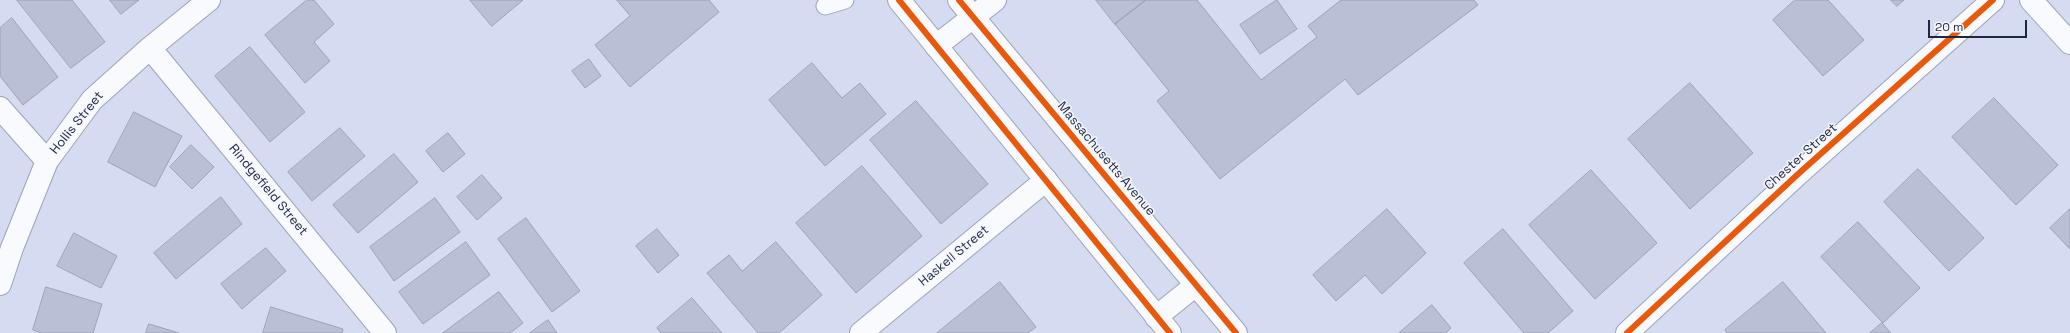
<!DOCTYPE html>
<html>
<head>
<meta charset="utf-8">
<style>
	body { margin:0 }
	#map { position:relative; width:2070px; height:333px; overflow:hidden; background:#d5dbf1; font-family:"Space Grotesk",sans-serif }
	canvas { display:block }
	.scale { position:absolute; left:1928px; top:20px; width:99px; height:18px; box-sizing:border-box; border:2px solid #1f263f; border-top:0; padding-left:5px; font-size:12px; line-height:14px; white-space:nowrap; color:#1f263f; -webkit-text-stroke:3px #f5f7fe; paint-order:stroke }
</style>
</head>
<body>
<div id="map">
<canvas width="2070" height="333"></canvas>
<div class="scale">20 m</div>
</div>
<script>
const c = document.querySelector('canvas').getContext('2d');
c.lineJoin = 'round';
function paint(path, color) { c.fillStyle = color; c.fill(path, 'evenodd'); }
function strokePath(path, color, width, dash) { c.strokeStyle = color; c.lineWidth = width; c.lineCap = dash ? 'butt' : 'round'; c.setLineDash(dash || []); c.stroke(path); }
function write(font, color, halo, rows, align = 'center') {
  c.font = font + ' "Space Grotesk",sans-serif'; c.lineWidth = 3; c.setLineDash([]); c.textBaseline = 'middle'; c.strokeStyle = halo; c.fillStyle = color; for (const [text, x, y, turn = 0] of rows) {
    c.save(); c.translate(x, y); c.rotate((+turn || 0) * Math.PI / 180); c.textAlign = isNaN(turn) ? turn : align; if (halo) c.strokeText(text, 0, 0); c.fillText(text, 0, 0); c.restore();
  }
}
const building = new Path2D(`
	M17,0H72L105,42L71,68Z
	M110,0H139L121,14Z
	M307,0H314L334,24L314,42L330,61L305,83L265,35Z
	M470,0H523L492,26Z
	M617,0H709L719,12L630,87L595,45L630,16Z
	M1096,0H1146L1115,24Z
	M1146,0H1197L1261,80L1317,37L1308,26L1341,0H1474L1478,5L1358,95L1345,79L1220,179L1157,101L1169,91L1115,24Z
	M1277,0L1297,29L1260,54L1240,25Z
	M1795,0H1828L1864,40L1823,76L1773,20Z
	M1891,0H1904L1897,6Z
	M12,18L58,77L23,105L0,76V28Z
	M250,47L305,112L270,142L215,76Z
	M589,59L601,76L585,88L572,71Z
	M812,63L842,98L860,83L886,114L825,166L769,100Z
	M1690,83L1753,153L1690,209L1628,139Z
	M1994,98L2058,165L2016,205L1952,137Z
	M916,101L988,184L941,224L870,140Z
	M134,112L182,136L155,187L108,162Z
	M340,128L365,156L312,201L288,172Z
	M448,133L465,154L443,172L426,151Z
	M191,145L214,167L192,189L170,167Z
	M394,154L418,182L358,233L333,205Z
	M862,166L922,236L856,293L796,223Z
	M1918,169L1984,238L1949,271L1884,202Z
	M1591,170L1657,243L1595,299L1529,225Z
	M482,175L502,198L477,220L457,197Z
	M221,197L242,224L176,279L154,253Z
	M435,198L460,232L394,281L370,247Z
	M1387,209L1426,253L1382,294L1365,275L1336,301L1313,275Z
	M2070,209V249L2050,228Z
	M526,218L580,291L552,312L498,239Z
	M1858,222L1920,288L1883,323L1821,257Z
	M657,229L679,255L658,273L636,246Z
	M1503,229L1573,311L1548,333H1524L1464,263Z
	M74,233L117,256L101,288L57,266Z
	M466,242L490,275L423,324L399,292Z
	M776,242L822,295L779,333H758L707,273L729,255L742,271Z
	M266,248L286,271L242,309L221,284Z
	M1000,282L1036,327L1028,333H937Z
	M1783,282L1826,333H1727L1725,330Z
	M46,287L102,304L93,333H42L33,330Z
	M499,292L523,323L510,333H443Z
	M692,298L722,333H661L657,328Z
	M1432,305L1451,328L1446,333H1399Z
	M271,307L343,329L342,333H263Z
	M548,320L557,333H530Z
	M1882,323L1891,333H1870Z
	M149,324L179,333H146Z`);
paint(building, '#b9c0d6');
strokePath(building, '#9ca2b8', 1);
const lane = new Path2D(`
	M825,6L845,0`);
const street = new Path2D(`
	M2031,0L2070,43
	M150,48L385,333
	M0,108L47,161
	M0,284L12,248L47,161L92,100L150,48L209,0
	M861,333L1046,180
	M1627,333L1797,175L1993,0`);
const secondary = new Path2D(`
	M936,46L995,0`);
const primary = new Path2D(`
	M899,0L1170,333
	M959,0L1236,333
	M1156,317L1196,285`);
strokePath(lane, '#9da3b9', 19);
strokePath(street, '#9da3b9', 24);
strokePath(secondary, '#9da3b9', 24);
strokePath(primary, '#9da3b9', 24);
strokePath(lane, '#f9fafd', 17);
strokePath(street, '#f9fafd', 22);
strokePath(secondary, '#f9fafd', 22);
strokePath(primary, '#f9fafd', 22);
strokePath(new Path2D(`
	M899,0L1170,333
	M959,0L1236,333
	M1627,333L1797,175L1993,0`), '#e8590c', 6);
write('13px', '#1f263f', '#f5f7fe', [
	["Hollis Street",77,123,-51],
	["Chester Street",1801,157,-42],
	["Massachusetts Avenue",1106,159,50],
	["Rindgefield Street",268,190,50],
	["Haskell Street",954,256,-40]
]);
</script>
</body>
</html>
